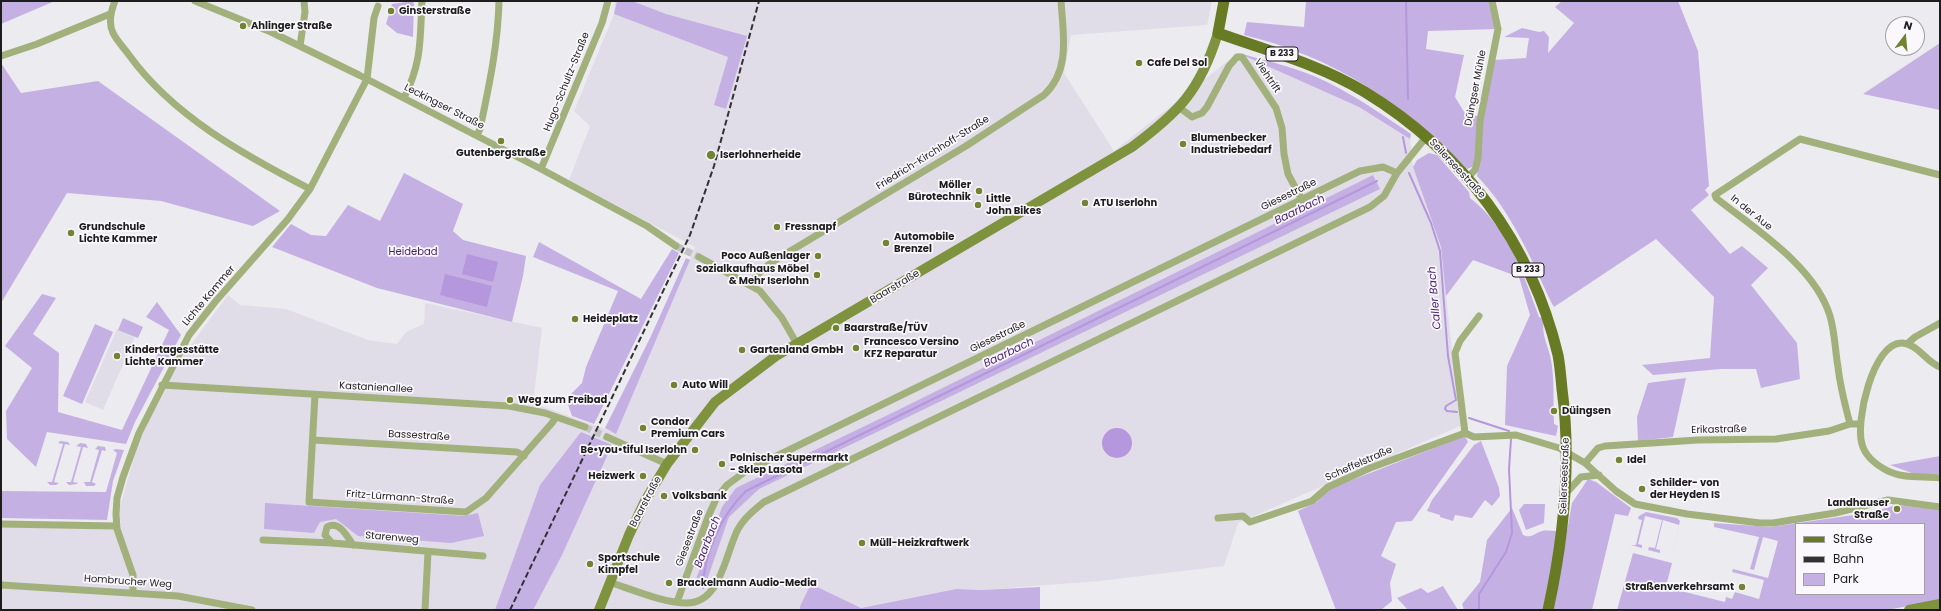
<!DOCTYPE html>
<html>
<head>
<meta charset="utf-8">
<style>
	body { margin:0 }
	#map { position:relative; width:1941px; height:611px; overflow:hidden; background:#ecebef; font-family:Poppins,sans-serif }
	canvas { display:block }
	.frame { position:absolute; inset:0; border:2px solid #1e1d1e; pointer-events:none }
	.legend { position:absolute; left:1795px; top:523px; width:130px; height:72px; box-sizing:border-box; background:#faf8fc; border:1px solid #a2a0a3; margin:0; padding:5px 7px; list-style:none; font-size:12px; color:#1e1d1e }
	.legend li { display:flex; align-items:center; gap:8px; height:20px }
	.legend b { width:20px; border:1px solid #a2a0a3 }
	.north { position:absolute; left:1885px; top:16px; width:40px; height:40px; box-sizing:border-box; background:#faf8fc; border:1px solid #a2a0a3; border-radius:50%; rotate:16deg; font-size:11px; font-weight:700; line-height:16px; text-align:center; color:#1e1d1e }
	.north::after { content:''; display:block; margin:auto; width:14px; height:18px; background:#728433; clip-path:polygon(50% 0,100% 100%,50% 72%,0 100%) }
</style>
</head>
<body>
<div id="map">
<canvas width="1941" height="611"></canvas>
<div class="frame"></div>
<ul class="legend">
<li><b style="height:5px;background:#687a24"></b>Straße</li>
<li><b style="height:5px;background:#333233"></b>Bahn</li>
<li><b style="height:11px;background:#c5b0e4"></b>Park</li>
</ul>
<div class="north">N</div>
</div>
<script>
const c = document.querySelector('canvas').getContext('2d');
c.lineJoin = 'round';
function paint(path, color) { c.fillStyle = color; c.fill(path, 'evenodd'); }
function strokePath(path, color, width, dash) { c.strokeStyle = color; c.lineWidth = width; c.lineCap = dash ? 'butt' : 'round'; c.setLineDash(dash || []); c.stroke(path); }
function write(font, color, halo, rows, align = 'center') {
  c.font = font + ' Poppins,sans-serif'; c.lineWidth = 3.5; c.setLineDash([]); c.textBaseline = 'middle'; c.strokeStyle = halo; c.fillStyle = color; for (const [text, x, y, turn = 0] of rows) {
    c.save(); c.translate(x, y); c.rotate((+turn || 0) * Math.PI / 180); c.textAlign = isNaN(turn) ? turn : align; if (halo) c.strokeText(text, 0, 0); c.fillText(text, 0, 0); c.restore();
  }
}
paint(new Path2D(`
	M615,1H1212L1207,25L1071,35L1064,73L1114,151L1238,53L1359,107L1410,139L1413,167L1441,247L1460,426L1238,523L1224,566L1100,581L981,590L956,589L860,608L811,584L800,606V610H1V521L89,529L121,523L119,510L141,434L164,393L176,365L228,295L240,305L286,309L368,340L397,344L406,332L424,324L425,303L542,328L533,403L616,433L695,247L569,180L590,126L574,111L614,14Z
	M117,329L135,337L103,410L85,402Z`), '#e1dde8');
paint(new Path2D(`
	M1,1H55L1,24Z
	M413,1L414,4L413,37L397,33L386,24L392,4Z
	M617,1H632L666,14L747,36L726,109L714,105L728,57L614,14Z
	M1306,1H1492L1498,29L1428,31L1426,49L1464,55L1455,97L1466,115L1479,116L1476,157L1472,167L1467,169C1402,103 1335,57 1244,35L1247,22L1304,27Z
	M1562,1H1678L1698,51L1709,186L1705,190L1709,195L1691,210L1730,254L1742,246L1768,268L1751,285L1797,343L1800,379L1761,388L1756,369H1721L1653,375L1642,365L1710,358L1714,297L1656,239L1554,307L1551,302C1531,258 1511,211 1477,176L1480,158L1479,133L1494,60L1526,58L1529,38L1504,37L1522,28L1539,32L1544,31L1549,37L1548,53L1574,23L1555,7Z
	M1940,43V110L1863,94Z
	M1238,53C1264,60 1290,66 1314,76C1349,91 1380,113 1411,134L1410,139L1359,107Z
	M1,63L21,93L98,81L280,211L253,226L161,201L67,193L1,303Z
	M1429,153L1437,155L1469,192L1470,198C1507,226 1524,275 1539,317L1545,319C1540,329 1547,344 1550,355C1555,377 1553,401 1554,424L1558,426L1556,436L1505,425L1507,366L1530,315L1519,277L1473,260L1446,296L1441,247L1413,167L1417,160Z
	M404,173L463,204L453,231L463,240L526,256L523,276L512,322L377,288L272,247L291,224L311,235L326,236L348,205L380,221Z
	M1373,175L1380,189L759,489L729,517L706,583L695,582L722,507L736,488L898,410Z
	M539,242L641,299L672,249L679,253L594,424L572,416L566,399L582,383L586,367L618,291L533,257Z
	M686,258L690,260L616,434L605,428L651,336Z
	M42,294L56,298L33,334L59,353L58,412L122,430L169,330L146,317L157,302L181,335L135,422L126,444L47,432L36,467L7,439L6,411L32,368L5,346Z
	M123,318L143,327L138,338L118,330Z
	M95,324L113,332L82,404L63,396Z
	M1686,378L1673,437L1638,441L1637,417L1648,383Z
	M581,432L612,445L562,555L533,610H495L540,485Z
	M1465,436L1468,442L1412,521L1396,522L1381,556L1396,564L1390,583L1392,601L1381,610H1336L1298,511L1317,502L1329,489Z
	M60,441L68,442L70,445L65,444L54,482L59,483L56,485H50L47,482H52L63,444L58,443Z
	M1481,441L1499,488L1500,496L1492,506L1485,500L1472,518L1455,515L1453,521L1440,517V515L1427,511L1432,500L1474,445Z
	M80,443L86,444L88,448L83,447L73,482L78,483L77,484L69,485L66,482H71L81,447L76,446Z
	M98,446L105,447L106,451L102,450L92,482L96,484L94,486H86L84,482H90L99,450L95,449Z
	M116,449L124,450L113,481L107,520L1,518V491L106,492L117,453L113,450Z
	M1940,456V474L1920,476L1890,465Z
	M1588,479L1596,482L1631,508L1628,516L1615,514L1592,610H1553L1572,503Z
	M265,503L464,516L478,513L484,536L451,543L358,536L336,519L320,522L314,533L264,529Z
	M1524,504H1545L1544,523L1526,530L1519,510Z
	M1897,505L1940,510V600L1887,610H1617L1633,553L1672,563L1665,590L1672,592L1677,590L1725,602L1726,597L1732,599L1735,592L1759,599L1764,580L1732,572L1733,569L1768,578L1778,541L1763,537L1754,570L1750,569L1759,537L1714,527V523L1770,527L1867,513ZM1796,524H1924V594H1796Z
	M1512,508L1523,535C1531,539 1535,533 1542,531C1546,530 1551,531 1556,531V547L1543,610H1464L1462,604L1480,582L1487,540Z
	M1646,512L1677,518L1680,521L1672,556L1679,525L1663,520L1656,549L1660,550V553L1648,550L1649,547L1655,548L1662,520L1645,516L1638,544L1642,545V548L1631,545H1636L1642,520L1638,519L1639,516Z
	M811,584L861,608L956,589L981,590L1040,587V610H800V606Z
	M1443,586L1458,610H1408L1397,598L1421,588L1428,593Z`), '#c5b0e4');
paint(new Path2D(`
	M467,254L498,262L493,282L462,274Z
	M445,274L492,286L487,307L440,295Z
	M1102 443a15 15 0 1 1 30 0a15 15 0 1 1-30 0Z`), '#b597dd');
strokePath(new Path2D(`
	M1406,1L1408,99
	M1403,137L1406,153
	M1409,173L1431,223L1440,251L1448,356L1456,400L1446,406L1445,409L1447,411L1457,412
	M1469,418L1509,431
	M703,588C703,555 722,514 746,491L1377,181
	M1479,610V594L1506,552L1512,533L1509,469L1511,439`), '#b597dd', 2);
strokePath(new Path2D(`
	M676,246L699,257
	M585,427L607,437`), '#c3c2c5', 7, [7, 3.5]);
strokePath(new Path2D(`
	M115,1C111,11 108,23 113,33C117,41 124,48 129,55C173,116 244,155 310,189
	M195,1L271,32L359,75L541,169L647,226L676,246
	M300,46L305,12L304,1
	M1,56L37,44L110,14
	M404,98C422,62 420,40 422,1
	M1180,108L1192,117L1202,113L1207,107L1229,66L1237,57H1242L1276,108L1282,128L1284,154L1288,174L1302,200
	M477,135L480,129C489,86 498,45 499,1
	M541,169L602,23L608,1
	M1468,177L1475,170L1478,158L1480,121L1498,29L1492,1
	M699,257L760,291L782,318L797,344
	M750,284L760,272L772,262L966,146L1044,95C1071,70 1063,34 1061,1
	M1479,316L1460,341L1455,353L1465,433L1474,437L1516,435L1559,448L1585,463L1616,491L1635,504L1687,514L1760,523H1773L1835,513L1888,500L1940,507
	M1907,344L1915,337L1940,323
	M1940,367C1926,362 1918,344 1902,343C1873,342 1855,422 1862,444C1865,456 1875,464 1886,470C1902,479 1922,476 1940,478
	M162,385L509,406L545,413L585,427
	M315,395L309,502L466,512L486,498L552,423L556,417
	M1850,424C1845,405 1840,386 1838,367C1835,350 1835,333 1830,316C1815,266 1755,229 1716,198L1715,195L1800,139L1940,175
	M607,437L667,464
	M313,440L517,452L524,456
	M1585,463L1598,448L1605,446L1698,440L1776,439L1829,431L1850,424H1860
	M1566,493L1581,477L1599,475
	M1218,518L1243,516L1250,522L1312,501L1328,487L1370,468L1465,433
	M1,524L116,526
	M263,540L332,543L483,556
	M332,543L325,535L327,527C339,520 347,536 353,545
	M609,582C631,589 664,603 686,603C720,604 725,556 737,531C743,519 754,510 764,502L1370,207L1384,196L1397,173L1427,136
	M1,585L178,596L252,610
	M133,593V575L117,529L116,514L117,498L123,477L139,433L189,335L215,302L288,219L310,189L367,79L374,18L378,6
	M677,602L708,517L716,499L727,485L746,471L1360,171L1383,167L1397,173
	M425,610L428,552`), '#a2b07b', 7);
strokePath(new Path2D(`
	M599,610L629,535L645,501L667,464L715,402L776,356L1132,147C1179,112 1200,91 1218,33
	M1909,610L1940,604`), '#7f923e', 10);
strokePath(new Path2D(`
	M1224,1L1218,33C1268,51 1319,64 1365,92C1463,152 1531,243 1558,355C1560,366 1561,378 1562,389C1572,464 1564,537 1548,610`), '#687a24', 11);
strokePath(new Path2D(`
	M510,610L690,235L714,166L759,1`), '#333233', 2, [6, 3]);
for (const [x, y, r, color] of [
	[391,11,4,"#728433"],
	[243,26,4,"#728433"],
	[1139,63,4,"#728433"],
	[501,141,4,"#728433"],
	[1183,144,4,"#728433"],
	[711,155,5,"#728433"],
	[979,191,4,"#728433"],
	[1085,203,4,"#728433"],
	[978,205,4,"#728433"],
	[777,227,4,"#728433"],
	[71,233,4,"#728433"],
	[886,243,4,"#728433"],
	[818,256,4,"#728433"],
	[817,275,4,"#728433"],
	[575,319,4,"#728433"],
	[836,328,4,"#728433"],
	[856,348,4,"#728433"],
	[742,350,4,"#728433"],
	[117,356,4,"#728433"],
	[674,385,4,"#728433"],
	[510,400,4,"#728433"],
	[1554,411,4,"#728433"],
	[643,428,4,"#728433"],
	[695,450,4,"#728433"],
	[1619,460,4,"#728433"],
	[722,464,4,"#728433"],
	[643,476,4,"#728433"],
	[1642,489,4,"#728433"],
	[664,496,4,"#728433"],
	[1897,509,4,"#728433"],
	[862,543,4,"#728433"],
	[590,564,4,"#728433"],
	[669,583,4,"#728433"],
	[1742,587,4,"#728433"]
]) { const dot = new Path2D(); dot.arc(x, y, r, 0, 2 * Math.PI); c.fillStyle = color; c.fill(dot); strokePath(dot, '#faf8fc', 1.5); }
for (const [x, y, w] of [
	[1282,54,32],
	[1528,270,32]
]) { const box = new Path2D(); box.roundRect(x - w / 2, y - 7, w, 14, 3); c.fillStyle = '#faf8fc'; c.fill(box); strokePath(box, '#1e1d1e', 1); }
write('bold 9px', '#1e1d1e', null, [
	["B 233",1282,54],
	["B 233",1528,270]
]);
write('bold 10px', '#1e1d1e', '#faf8fc', [
	["Ginsterstraße",399,11],
	["Ahlinger Straße",251,26],
	["Cafe Del Sol",1147,63],
	["Blumenbecker",1191,138],
	["Industriebedarf",1191,150],
	["Gutenbergstraße",501,153,"center"],
	["Iserlohnerheide",720,155],
	["Möller",971,185,"right"],
	["Bürotechnik",971,197,"right"],
	["Little",986,199],
	["John Bikes",986,211],
	["ATU Iserlohn",1093,203],
	["Grundschule",79,227],
	["Lichte Kammer",79,239],
	["Fressnapf",785,227],
	["Automobile",894,237],
	["Brenzel",894,249],
	["Poco Außenlager",810,256,"right"],
	["Sozialkaufhaus Möbel",809,269,"right"],
	["& Mehr Iserlohn",809,281,"right"],
	["Heideplatz",583,319],
	["Baarstraße/TÜV",844,328],
	["Francesco Versino",864,342],
	["KFZ Reparatur",864,354],
	["Kindertagesstätte",125,350],
	["Lichte Kammer",125,362],
	["Gartenland GmbH",750,350],
	["Auto Will",682,385],
	["Weg zum Freibad",518,400],
	["Düingsen",1562,411],
	["Condor",651,422],
	["Premium Cars",651,434],
	["Be•you•tiful Iserlohn",687,450,"right"],
	["Polnischer Supermarkt",730,458],
	["- Sklep Lasota",730,470],
	["Idel",1627,460],
	["Heizwerk",635,476,"right"],
	["Schilder- von",1650,483],
	["der Heyden IS",1650,495],
	["Volksbank",672,496],
	["Landhauser",1889,503,"right"],
	["Straße",1889,515,"right"],
	["Müll-Heizkraftwerk",870,543],
	["Sportschule",598,558],
	["Kimpfel",598,570],
	["Brackelmann Audio-Media",677,583],
	["Straßenverkehrsamt",1734,587,"right"]
], 'left');
write('10px', '#1e1d1e', '#faf8fc', [
	["Viehtrift",1267,76,56],
	["Hugo-Schultz-Straße",567,82,-68],
	["Düingser Mühle",1476,88,-79],
	["Leckingser Straße",444,107,27],
	["Friedrich-Kirchhoff-Straße",933,153,-32],
	["Seilerseestraße",1457,169,47],
	["Giesestraße",1289,195,-26],
	["In der Aue",1751,213,39],
	["Baarstraße",895,287,-31],
	["Lichte Kammer",209,296,-50],
	["Giesestraße",998,337,-26],
	["Kastanienallee",376,388,3],
	["Erikastraße",1719,430,-1],
	["Bassestraße",419,436,3],
	["Scheffelstraße",1359,464,-24],
	["Seilerseestraße",1565,476,-88],
	["Fritz-Lürmann-Straße",400,498,4],
	["Baarstraße",646,502,-62],
	["Starenweg",392,538,5],
	["Giesestraße",690,538,-69],
	["Hombrucher Weg",128,582,4]
]);
write('10px', '#441a6c', '#faf8fc', [
	["Heidebad",413,252]
]);
write('italic 11px', '#481e6f', '#faf8fc', [
	["Baarbach",1300,210,-26],
	["Caller Bach",1435,298,-95],
	["Baarbach",1009,353,-26],
	["Baarbach",708,542,-69]
]);
</script>
</body>
</html>
